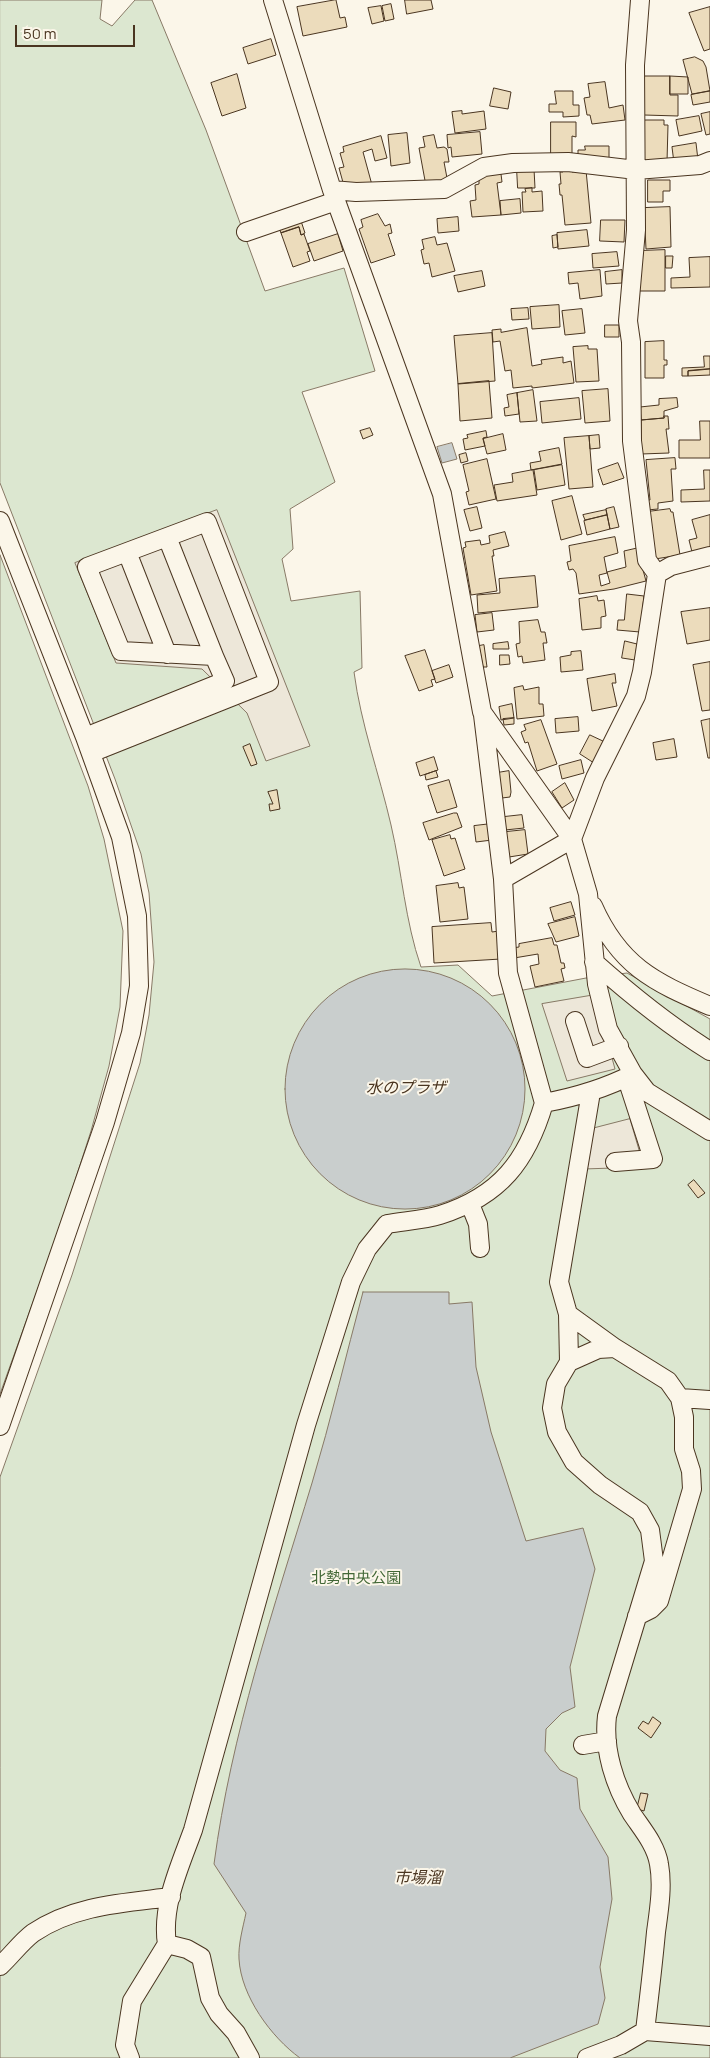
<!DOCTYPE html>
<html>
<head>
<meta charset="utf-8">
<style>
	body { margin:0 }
	#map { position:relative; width:710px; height:2058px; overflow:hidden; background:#fbf6e9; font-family:Manrope,sans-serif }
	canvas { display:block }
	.scale { position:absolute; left:15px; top:25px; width:120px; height:22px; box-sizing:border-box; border:2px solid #4a3520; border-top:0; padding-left:6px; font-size:15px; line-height:18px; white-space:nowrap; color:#4a3520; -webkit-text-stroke:4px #fbf6e9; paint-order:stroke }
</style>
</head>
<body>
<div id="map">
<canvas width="710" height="2058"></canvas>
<div class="scale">50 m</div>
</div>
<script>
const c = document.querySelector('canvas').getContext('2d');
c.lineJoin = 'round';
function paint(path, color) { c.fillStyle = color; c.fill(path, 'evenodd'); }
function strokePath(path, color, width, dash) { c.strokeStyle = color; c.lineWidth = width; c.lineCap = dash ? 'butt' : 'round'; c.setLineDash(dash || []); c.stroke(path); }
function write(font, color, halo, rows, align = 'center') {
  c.font = font + ' Manrope,"Noto Sans JP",sans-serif'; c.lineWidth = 4; c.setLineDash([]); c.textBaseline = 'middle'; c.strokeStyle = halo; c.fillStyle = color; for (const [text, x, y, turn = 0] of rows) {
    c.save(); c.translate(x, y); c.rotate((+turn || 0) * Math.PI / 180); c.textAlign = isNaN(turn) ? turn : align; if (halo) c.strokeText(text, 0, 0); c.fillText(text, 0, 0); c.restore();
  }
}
const green = new Path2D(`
	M0,0H102L100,19L112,26L135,0H152L206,130L265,291L344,268L375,371L302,392L335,482L290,509L293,549L282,559L291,601L360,591L362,668L354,672C361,725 379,773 391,825C402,872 405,921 421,967L458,965L492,996L586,978L627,973L710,1019V2058H0V1477L72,1275L140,1063L149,1015L154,962L149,893L141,854L115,779L0,483Z
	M0,555L88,786L104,839L123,931L120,1007L109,1066L91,1131L60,1227L0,1394Z`);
paint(green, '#dce7d0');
strokePath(green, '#887966', 1);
const parking = new Path2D(`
	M217,510L310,746L266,761L247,713L202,669L116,663L75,563Z
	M595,995L615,1069L567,1081L542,1004Z
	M630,1119L644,1167L583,1169L591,1129Z`);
paint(parking, '#ede7d9');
strokePath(parking, '#887966', 1);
const water = new Path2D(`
	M452,443L457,459L442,463L437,447Z
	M285 1089a120 120 0 1 1 240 0a120 120 0 1 1-240 0Z
	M363,1292H449V1304L472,1302L476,1367L491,1432L526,1541L583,1528L595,1569L570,1667L575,1707L562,1713L546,1729L545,1751L560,1770L577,1778L580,1809L608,1857L612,1899L600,1967L605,1998L598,2024L510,2058H300C271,2037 241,1996 239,1959C238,1945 243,1927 246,1913L214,1864C231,1734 274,1608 312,1483C331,1420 346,1355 363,1292Z`);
paint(water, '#c9cecd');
strokePath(water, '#887966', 1);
const building = new Path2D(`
	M336,0L340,18L345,17L347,27L303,36L297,7Z
	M405,0H431L433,9L407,14Z
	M391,4L394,19L385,21L382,6Z
	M381,6L384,21L372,24L368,8Z
	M710,7V49L704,51L689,13Z
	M271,39L276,55L248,64L243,48Z
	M695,57L703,61L706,67L710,91L692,94L683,60Z
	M237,74L246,108L222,116L211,83Z
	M644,76H670V95H678V116L644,115Z
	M670,76L688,77V94H670Z
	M605,82L609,108L623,105L625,120L592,124L590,115H587L584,98L590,97L588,84Z
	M494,88L511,92L508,109L490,106Z
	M555,91H573V105H579V116L563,117V112H549V104H556Z
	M710,91V102L693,105L691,95Z
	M462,111V114L484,111L486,129L455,133L452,112Z
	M710,112V134L706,135L701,114Z
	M699,116L702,131L679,136L676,120Z
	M645,120H664V125H668L667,162L643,161Z
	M551,122H576V137L572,136V157H551Z
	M480,132L482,154L452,157L451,147L448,148L447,135Z
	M407,133L410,163L391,166L388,135Z
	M434,135L437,148L444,147L447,149L449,162H444L447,178L446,183L426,186L419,148L425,147L423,137Z
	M381,136L387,158L375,161L372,149L363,152L372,185L344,186L339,168L344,167L340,153L344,152L343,147Z
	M696,143L698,160L674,163L672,147Z
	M585,146H609V160L578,157V150H585Z
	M572,168V172L586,170L591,223L565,225L562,195H560L559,184H561L560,172H563L562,169Z
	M517,169H534L535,188H518Z
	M501,174L502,182L497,183L501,215L472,217L470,201L476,200L475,185L479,184V176Z
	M648,180H670V191H663V202H648Z
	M532,188V192L542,191L543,211L523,212L522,192H526L525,189Z
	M520,199L521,213L501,215L500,201Z
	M670,207L671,247L646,249L644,208Z
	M378,214L385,226L390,224L392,233L388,234L395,255L371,263L359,229L363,227L361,220Z
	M458,217L459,231L438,233L437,219Z
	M601,220H625L624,242L600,241Z
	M301,221L305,233L301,235L299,227L281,233L279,228Z
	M299,227L301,235L304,234L310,251L307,252L310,261L293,267L281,233Z
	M587,230L589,246L558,249L557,233Z
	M338,234L343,251L314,261L308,244Z
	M557,235L558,247L553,248L552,236Z
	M435,237L437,245L447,243L455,271L432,277L429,263L424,264L421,250L424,249L422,240Z
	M665,250V291H638L639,251Z
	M617,252L619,266L593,268L592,254Z
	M666,256H673L672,268H666Z
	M710,257V287L671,288V278L690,277L689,258Z
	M600,270L602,296L580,299L578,283L569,284L568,273Z
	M622,270V283L606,284L605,272Z
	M482,271L485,286L458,292L454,276Z
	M559,305L560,327L532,329L530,307Z
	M528,308L529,319L512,320L511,309Z
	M582,309L585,333L565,335L562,311Z
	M605,325H619V337H605Z
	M527,328L532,366L542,364L541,360L563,357V363L571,361L574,383L532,388V386L513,388L511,370L505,371L500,341L493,342L492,330L501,329V332Z
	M492,333L495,381L458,384L454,336Z
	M664,341V360H667V365H664V378H645V342Z
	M588,346V349H597L599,381L576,382L573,347Z
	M704,356H710V369L688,371V376H682V368L704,367Z
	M710,369V375L688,376V371Z
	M489,381L492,418L460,421L458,384Z
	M608,389L610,421L585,423L582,391Z
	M533,390L537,421L520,422L517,393Z
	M517,393L519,414L505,416L504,408L509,407L507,395Z
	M579,398L581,419L542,423L540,402Z
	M677,398L678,407L664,411V418L641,420L640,407L659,405V399Z
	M664,416H668L669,429H666L669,453L641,454V420L664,418Z
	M700,421H710V458H679V440H700Z
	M370,428L373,435L363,439L360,431Z
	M486,431L487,437L483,438L485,446L465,450L463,439L468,438L467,435Z
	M503,434L506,450L487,454L483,439Z
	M599,435L600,448L590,449L589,436Z
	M589,436L593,487L569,489L564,438Z
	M559,448L562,464L531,470L530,463L541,461L539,452Z
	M466,453L468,461L461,463L459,455Z
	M675,458L676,469H671L673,501L658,503V509L647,510V500H650L646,460Z
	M487,459L496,499L469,505L466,492L469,491L463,465Z
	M618,463L624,478L603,485L598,470Z
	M562,465L565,485L537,490L534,470Z
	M533,470L537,495L497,501L494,485L513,482L512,474Z
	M704,470H710V501L681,502V490L704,489Z
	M572,496L582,534L561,540L552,501Z
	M477,507L482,528L470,531L464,510Z
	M614,507L619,527L610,529L606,509Z
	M670,509L671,512H673L680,555L655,559L647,512Z
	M606,510L607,515L585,520L583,515Z
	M607,515L610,529L587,535L584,521Z
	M710,515V547L692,552L689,540L697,538L692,520Z
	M505,532L509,546L493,550L494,556H492L497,591L471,595L463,548L466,547L465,542L480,540L481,545L490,543L489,536Z
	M615,537L618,553L604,557L607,573L599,575L601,586L610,583L607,572L626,567L624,551L637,548L646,581L614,589L579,594L576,573L573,569L569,570L567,562L571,561L569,546Z
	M535,576L538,607L478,613L477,595L500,593L499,579Z
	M627,594L644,596L640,632L617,630L618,620H624Z
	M597,596L598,601L604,600L606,616L601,617V628L582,630L579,599Z
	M710,608V640L687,644L681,612Z
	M492,613L494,630L477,632L475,615Z
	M538,620L541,632H545L547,643H543L545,660L523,663L522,656L518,657L516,644L520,643L519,622Z
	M625,641L637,644L635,660L622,658Z
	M508,642L509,649H493V644Z
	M484,645L487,667H483L479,646Z
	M425,650L435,679L431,680L433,686L419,691L405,656Z
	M581,651L583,670L561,672L560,657L571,655V652Z
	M500,655H509L510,664L500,665Z
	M710,662V710L702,711L693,665Z
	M449,665L453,677L436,683L432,671Z
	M615,674L616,683H612L617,706L592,711L587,679Z
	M523,686L524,690L539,687V704H543L544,716L517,719L514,688Z
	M512,704L514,718L501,720L499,707Z
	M578,717L579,731L556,733L555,719Z
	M514,718V724L504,725L503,719Z
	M710,719V758H708L701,721Z
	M541,720L557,764L537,771L528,742L525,743L521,732L526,730L524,725Z
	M590,735L605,742L594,763L580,754Z
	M674,739L677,757L656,760L653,743Z
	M250,744L257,764L251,766L243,747Z
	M434,757L438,770L420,776L416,763Z
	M581,760L584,773L562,779L559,766Z
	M436,771L438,777L426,780L425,775Z
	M509,771L511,792L510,797L502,798L497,773Z
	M449,780L457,807L437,813L428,786Z
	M565,783L574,800L562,808L552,792Z
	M277,790L280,809L270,811L269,804H273L268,792Z
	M454,813H457L462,827L429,840L423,823Z
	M522,815L524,828L505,830L504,817Z
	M491,824L492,840L476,842L474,826Z
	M525,830L528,854L509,857L506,832Z
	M450,835L451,839L455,838L465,869L444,876L432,840Z
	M458,883L459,888L464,887L468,919L440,922L436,886Z
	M571,902L575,915L554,921L550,908Z
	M575,917L579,936L556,942L548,924Z
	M491,923L492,932L499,931L501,959L434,963L432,927Z
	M552,938L554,945H557L561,963H564L565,968L561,969L564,981L535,987L530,966L539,964L538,954L514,958L512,948L519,947V944Z
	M694,1180L705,1193L698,1198L688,1185Z
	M653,1717L661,1723L651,1738L638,1728L643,1721L648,1724Z
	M641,1793L648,1794L644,1811L637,1809Z`);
paint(building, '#ecdcbc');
strokePath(building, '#4a3520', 1);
const minor = new Path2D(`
	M273,0L332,190L442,494L482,712L572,839L588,894L597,984L608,1029L633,1074L647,1092L710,1131
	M332,190L356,192L444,189L484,167L513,163L568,162L636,170L700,165L710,161
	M246,232L336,201
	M0,521L85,737L121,837L137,916L139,986L131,1033L105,1122L0,1426
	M167,537L214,656
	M127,552L167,654
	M657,574L671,566L710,556
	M483,715L503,879L508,973L544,1103
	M85,737L225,681L214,656L121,651L87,567L207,522L269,682L91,753
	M503,879L572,839L595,778L636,696L642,672L657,574L647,560L632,441L631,342L628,321L636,230L635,65L640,0
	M593,906C619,965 653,982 710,1006
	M594,962C631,995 668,1025 710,1051
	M575,1021L587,1058L619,1046
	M591,1092L559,1282L568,1314L569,1362L556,1384L552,1408L557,1432L574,1462L600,1485L640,1512L650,1530L654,1561L607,1716C603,1750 615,1786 632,1814C642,1829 656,1845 659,1864C663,1886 659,1910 656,1932C653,1965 649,1998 645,2031
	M615,1162L653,1159L629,1085L633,1074
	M470,1204L478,1224L480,1248
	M568,1314L615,1348L668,1381L680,1398L684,1417V1449L691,1471L692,1489L659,1601L651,1609L637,1616
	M569,1362L598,1349L615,1348
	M680,1398L710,1400
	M583,1745L607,1741
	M167,1944L187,1949L201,1957L210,1998L219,2014L236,2033L250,2058
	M0,1966C11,1956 21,1942 33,1933C74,1905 124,1903 171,1897
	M130,2058L125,2045L132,2001L167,1944C161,1906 180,1866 193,1830L306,1425L351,1282L367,1249L387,1224C404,1221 424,1220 440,1215C500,1196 527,1161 544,1103C576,1097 604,1089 633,1074
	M587,2058L621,2045L645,2031L710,2036`);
strokePath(minor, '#4a3520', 20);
strokePath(minor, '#fbf6e9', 18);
write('15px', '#436837', '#fbf6e9', [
	["北勢中央公園",356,1579]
]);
write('italic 16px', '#4a3520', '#fbf6e9', [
	["水のプラザ",406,1089],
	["市場溜",418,1879]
]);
</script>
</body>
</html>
